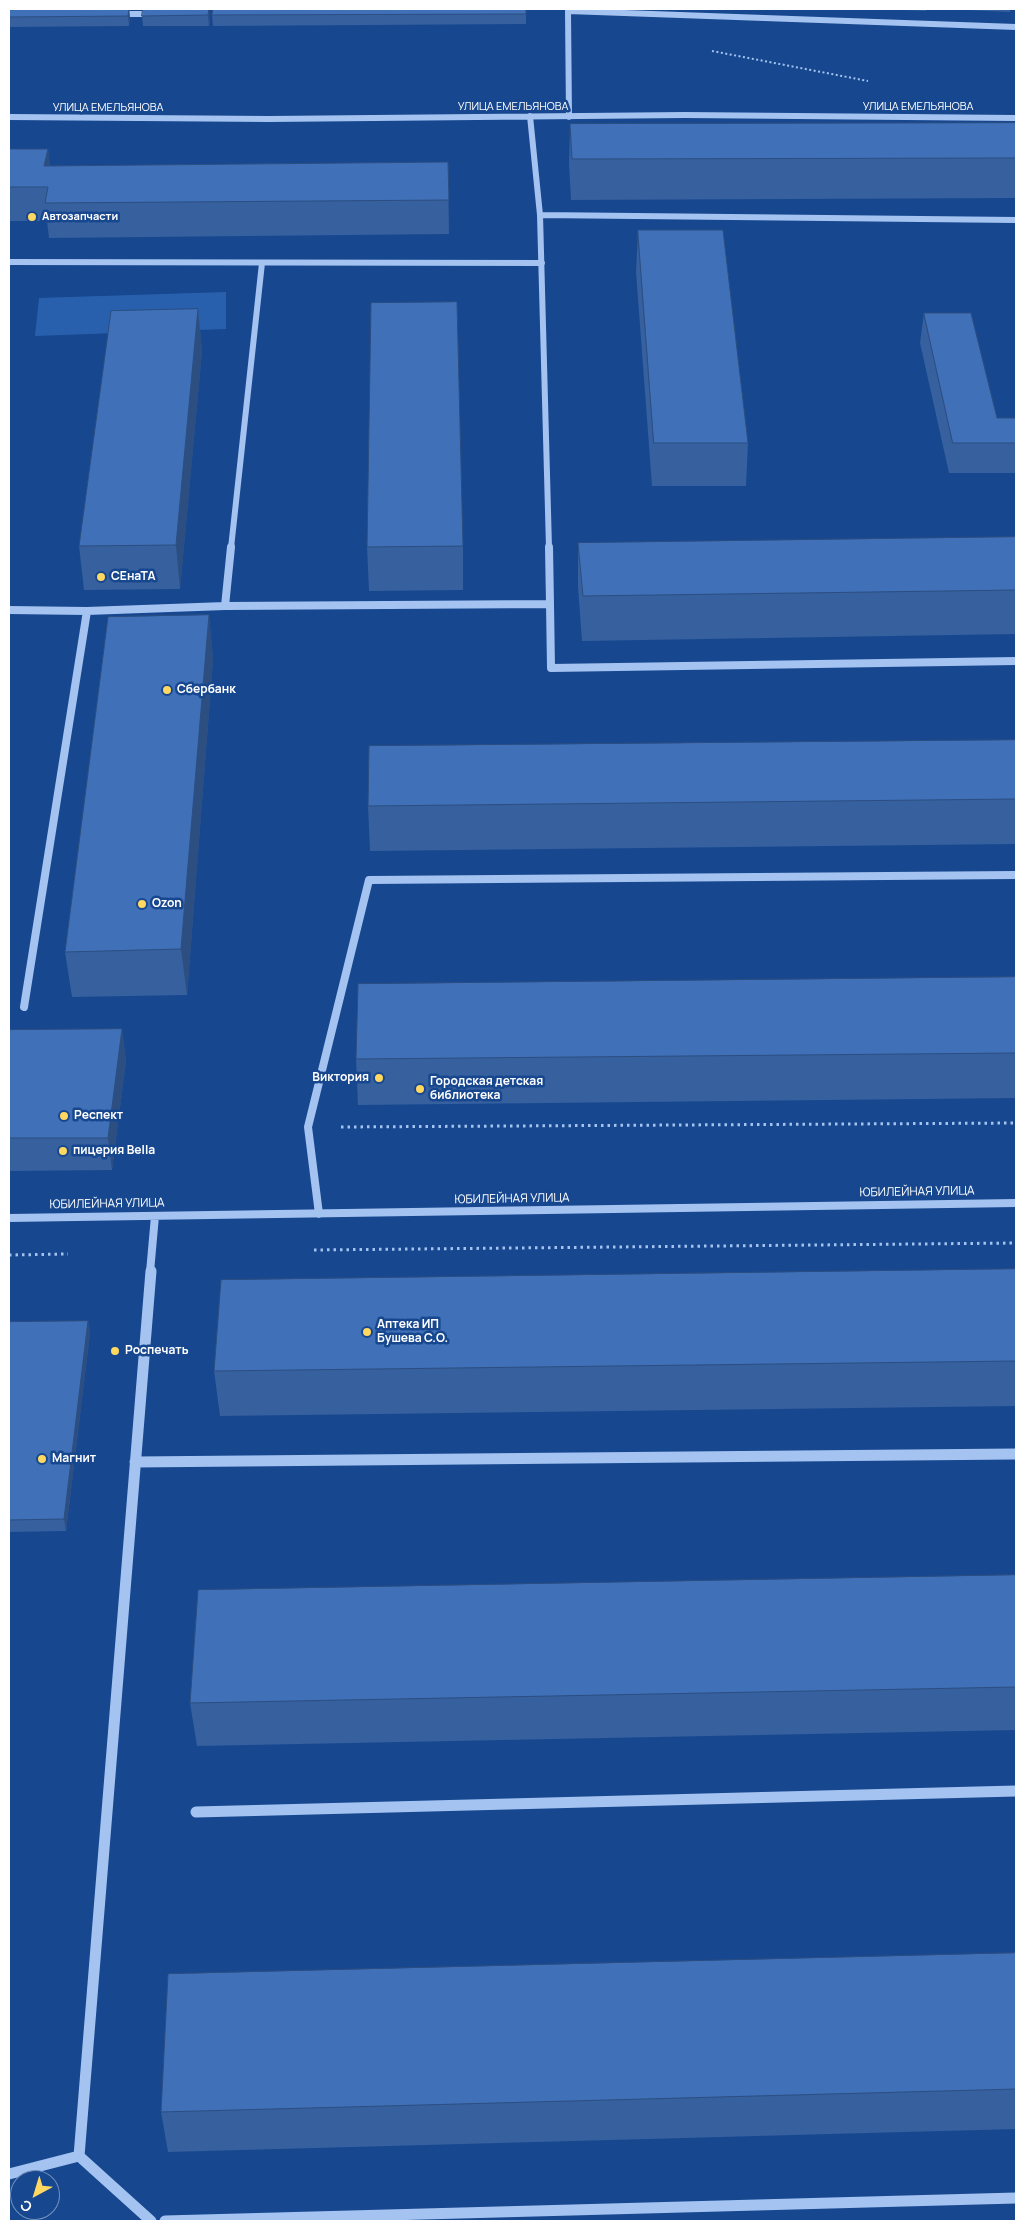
<!DOCTYPE html>
<html>
<head>
<meta charset="utf-8">
<style>
	body { margin:0 }
	#map { position:relative; width:1025px; height:2230px; overflow:hidden; background:#17478f; font-family:Manrope,sans-serif }
	canvas { display:block }
	.frame { position:absolute; inset:0; border:10px solid #fff; pointer-events:none }
	.north { position:absolute; left:10px; top:2170px; width:50px; height:50px; box-sizing:border-box; background:#17478f; border:1px solid #7491bc; border-radius:50%; rotate:219deg; font-size:14px; font-weight:700; line-height:20px; text-align:center; color:#fff }
	.north::after { content:''; display:block; margin:auto; width:18px; height:22px; background:#ffd862; clip-path:polygon(50% 0,100% 100%,50% 72%,0 100%) }
</style>
</head>
<body>
<div id="map">
<canvas width="1025" height="2230"></canvas>
<div class="frame"></div>
<div class="north">С</div>
</div>
<script>
const c = document.querySelector('canvas').getContext('2d');
c.lineJoin = 'round';
function paint(path, color) { c.fillStyle = color; c.fill(path, 'evenodd'); }
function strokePath(path, color, width, dash) { c.strokeStyle = color; c.lineWidth = width; c.lineCap = dash ? 'butt' : 'round'; c.setLineDash(dash || []); c.stroke(path); }
function write(font, color, halo, rows, align = 'center') {
  c.font = font + ' Manrope,sans-serif'; c.lineWidth = 5; c.setLineDash([]); c.textBaseline = 'middle'; c.strokeStyle = halo; c.fillStyle = color; for (const [text, x, y, turn = 0] of rows) {
    c.save(); c.translate(x, y); c.rotate((+turn || 0) * Math.PI / 180); c.textAlign = isNaN(turn) ? turn : align; if (halo) c.strokeText(text, 0, 0); c.fillText(text, 0, 0); c.restore();
  }
}
paint(new Path2D(`
	M226,292V329L35,336L39,298Z`), '#2960ae');
strokePath(new Path2D(`
	M712,51L868,81`), '#a4c3f0', 2, [2, 2.5]);
strokePath(new Path2D(`
	M341,1127L1016,1123
	M314,1250L1016,1243
	M9,1255L68,1254`), '#a4c3f0', 3, [2.5, 4]);
strokePath(new Path2D(`
	M119,14H154
	M530,116L540,215L549,548
	M9,117L269,119L685,115L1016,118
	M569,117L568,11L1016,27
	M540,215L1016,220
	M9,262L542,263
	M231,548L262,263`), '#a4c3f0', 6);
strokePath(new Path2D(`
	M549,547L550,604
	M225,606L231,547
	M9,610L87,611L225,606L550,604L551,668L1016,661
	M24,1007L87,611
	M319,1214L308,1127L369,880L1016,875
	M9,1218L1016,1203
	M150,1272L155,1216`), '#a4c3f0', 8);
strokePath(new Path2D(`
	M135,1462L1016,1454
	M196,1812L1016,1791
	M79,2156L151,2221
	M9,2174L79,2156L151,1271
	M165,2221L1016,2198`), '#a4c3f0', 11);
paint(new Path2D(`
	M129,9L130,19L129,26L9,27V10Z
	M209,9L210,19L209,26H143L142,16Z
	M526,9V24L213,26L212,15Z
	M879,9H926V11Z
	M966,9H1010V12L966,10Z
	M1016,123V198L571,200L569,164L570,124Z
	M9,149H48L50,166L448,162L449,234L49,238L47,221H9Z
	M638,230L748,443L746,486H652L636,272Z
	M198,309L202,351L180,589L84,590L79,546Z
	M924,313L997,418H1016V473H949L920,343Z
	M1016,537V634L582,641L578,587V543Z
	M463,546V590L369,591L367,547Z
	M209,615L213,660L187,995L72,997L65,952Z
	M1016,740V844L370,851L368,806Z
	M1016,977V1098L358,1105L356,1059Z
	M122,1029L126,1061L112,1170L9,1171V1030Z
	M1016,1269V1406L220,1416L214,1371Z
	M88,1321L90,1333L66,1531L9,1532V1322Z
	M1016,1575V1730L197,1746L190,1703Z
	M1016,1953V2129L168,2152L161,2112Z`), '#36609e');
paint(new Path2D(`
	M129,9L130,19L129,26L128,16Z
	M209,9L210,19L209,26L208,15Z
	M48,149L52,183L44,166Z
	M198,309L202,351L180,589L176,545Z
	M209,615L213,660L187,995L181,949Z
	M122,1029L126,1061L112,1170L108,1138Z
	M88,1321L90,1333L66,1531L64,1519Z`), '#2c4e81');
const building = new Path2D(`
	M129,9L128,16L9,17V10Z
	M143,9H209L208,15L142,16Z
	M213,9H526V14L212,15Z
	M1016,123V158L572,159L570,124Z
	M9,149H48L44,166L448,162L449,200L45,203L48,187H9Z
	M638,230H723L748,443H654Z
	M457,302L463,546L367,547L371,303Z
	M198,309L176,545L79,546L111,311Z
	M924,313H971L997,418H1016V443H953Z
	M1016,537V590L583,596L578,543Z
	M209,615L181,949L65,952L108,617Z
	M1016,740V799L368,806L369,746Z
	M1016,977V1053L356,1059L358,984Z
	M122,1029L108,1138H9V1030Z
	M1016,1269V1361L214,1371L221,1280Z
	M88,1321L64,1519L9,1520V1322Z
	M1016,1575V1687L190,1703L198,1590Z
	M1016,1953V2089L161,2112L168,1974Z`);
paint(building, '#3f70b8');
strokePath(building, '#2c4e81', 1);
for (const [x, y, r, color] of [
	[32,217,5,"#ffd862"],
	[101,577,5,"#ffd862"],
	[167,690,5,"#ffd862"],
	[142,904,5,"#ffd862"],
	[379,1078,5,"#ffd862"],
	[420,1089,5,"#ffd862"],
	[64,1116,5,"#ffd862"],
	[63,1151,5,"#ffd862"],
	[367,1332,5,"#ffd862"],
	[115,1351,5,"#ffd862"],
	[42,1459,5,"#ffd862"]
]) { const dot = new Path2D(); dot.arc(x, y, r, 0, 2 * Math.PI); c.fillStyle = color; c.fill(dot); strokePath(dot, '#17478f', 2); }
write('11px', '#fff', '#17478f', [
	["УЛИЦА ЕМЕЛЬЯНОВА",513,107],
	["УЛИЦА ЕМЕЛЬЯНОВА",918,107],
	["УЛИЦА ЕМЕЛЬЯНОВА",108,108]
]);
write('bold 11px', '#fff', '#17478f', [
	["Автозапчасти",42,217]
], 'left');
write('bold 12px', '#fff', '#17478f', [
	["СЕнаТА",111,577],
	["Сбербанк",177,690],
	["Ozon",152,904],
	["Виктория",369,1078,"right"],
	["Городская детская",430,1082],
	["библиотека",430,1096],
	["Респект",74,1116],
	["пицерия Bella",73,1151],
	["Аптека ИП",377,1325],
	["Бушева С.О.",377,1339],
	["Роспечать",125,1351],
	["Магнит",52,1459]
], 'left');
write('12px', '#fff', '#17478f', [
	["ЮБИЛЕЙНАЯ УЛИЦА",917,1192,-1],
	["ЮБИЛЕЙНАЯ УЛИЦА",512,1199,-1],
	["ЮБИЛЕЙНАЯ УЛИЦА",107,1204,-1]
]);
</script>
</body>
</html>
